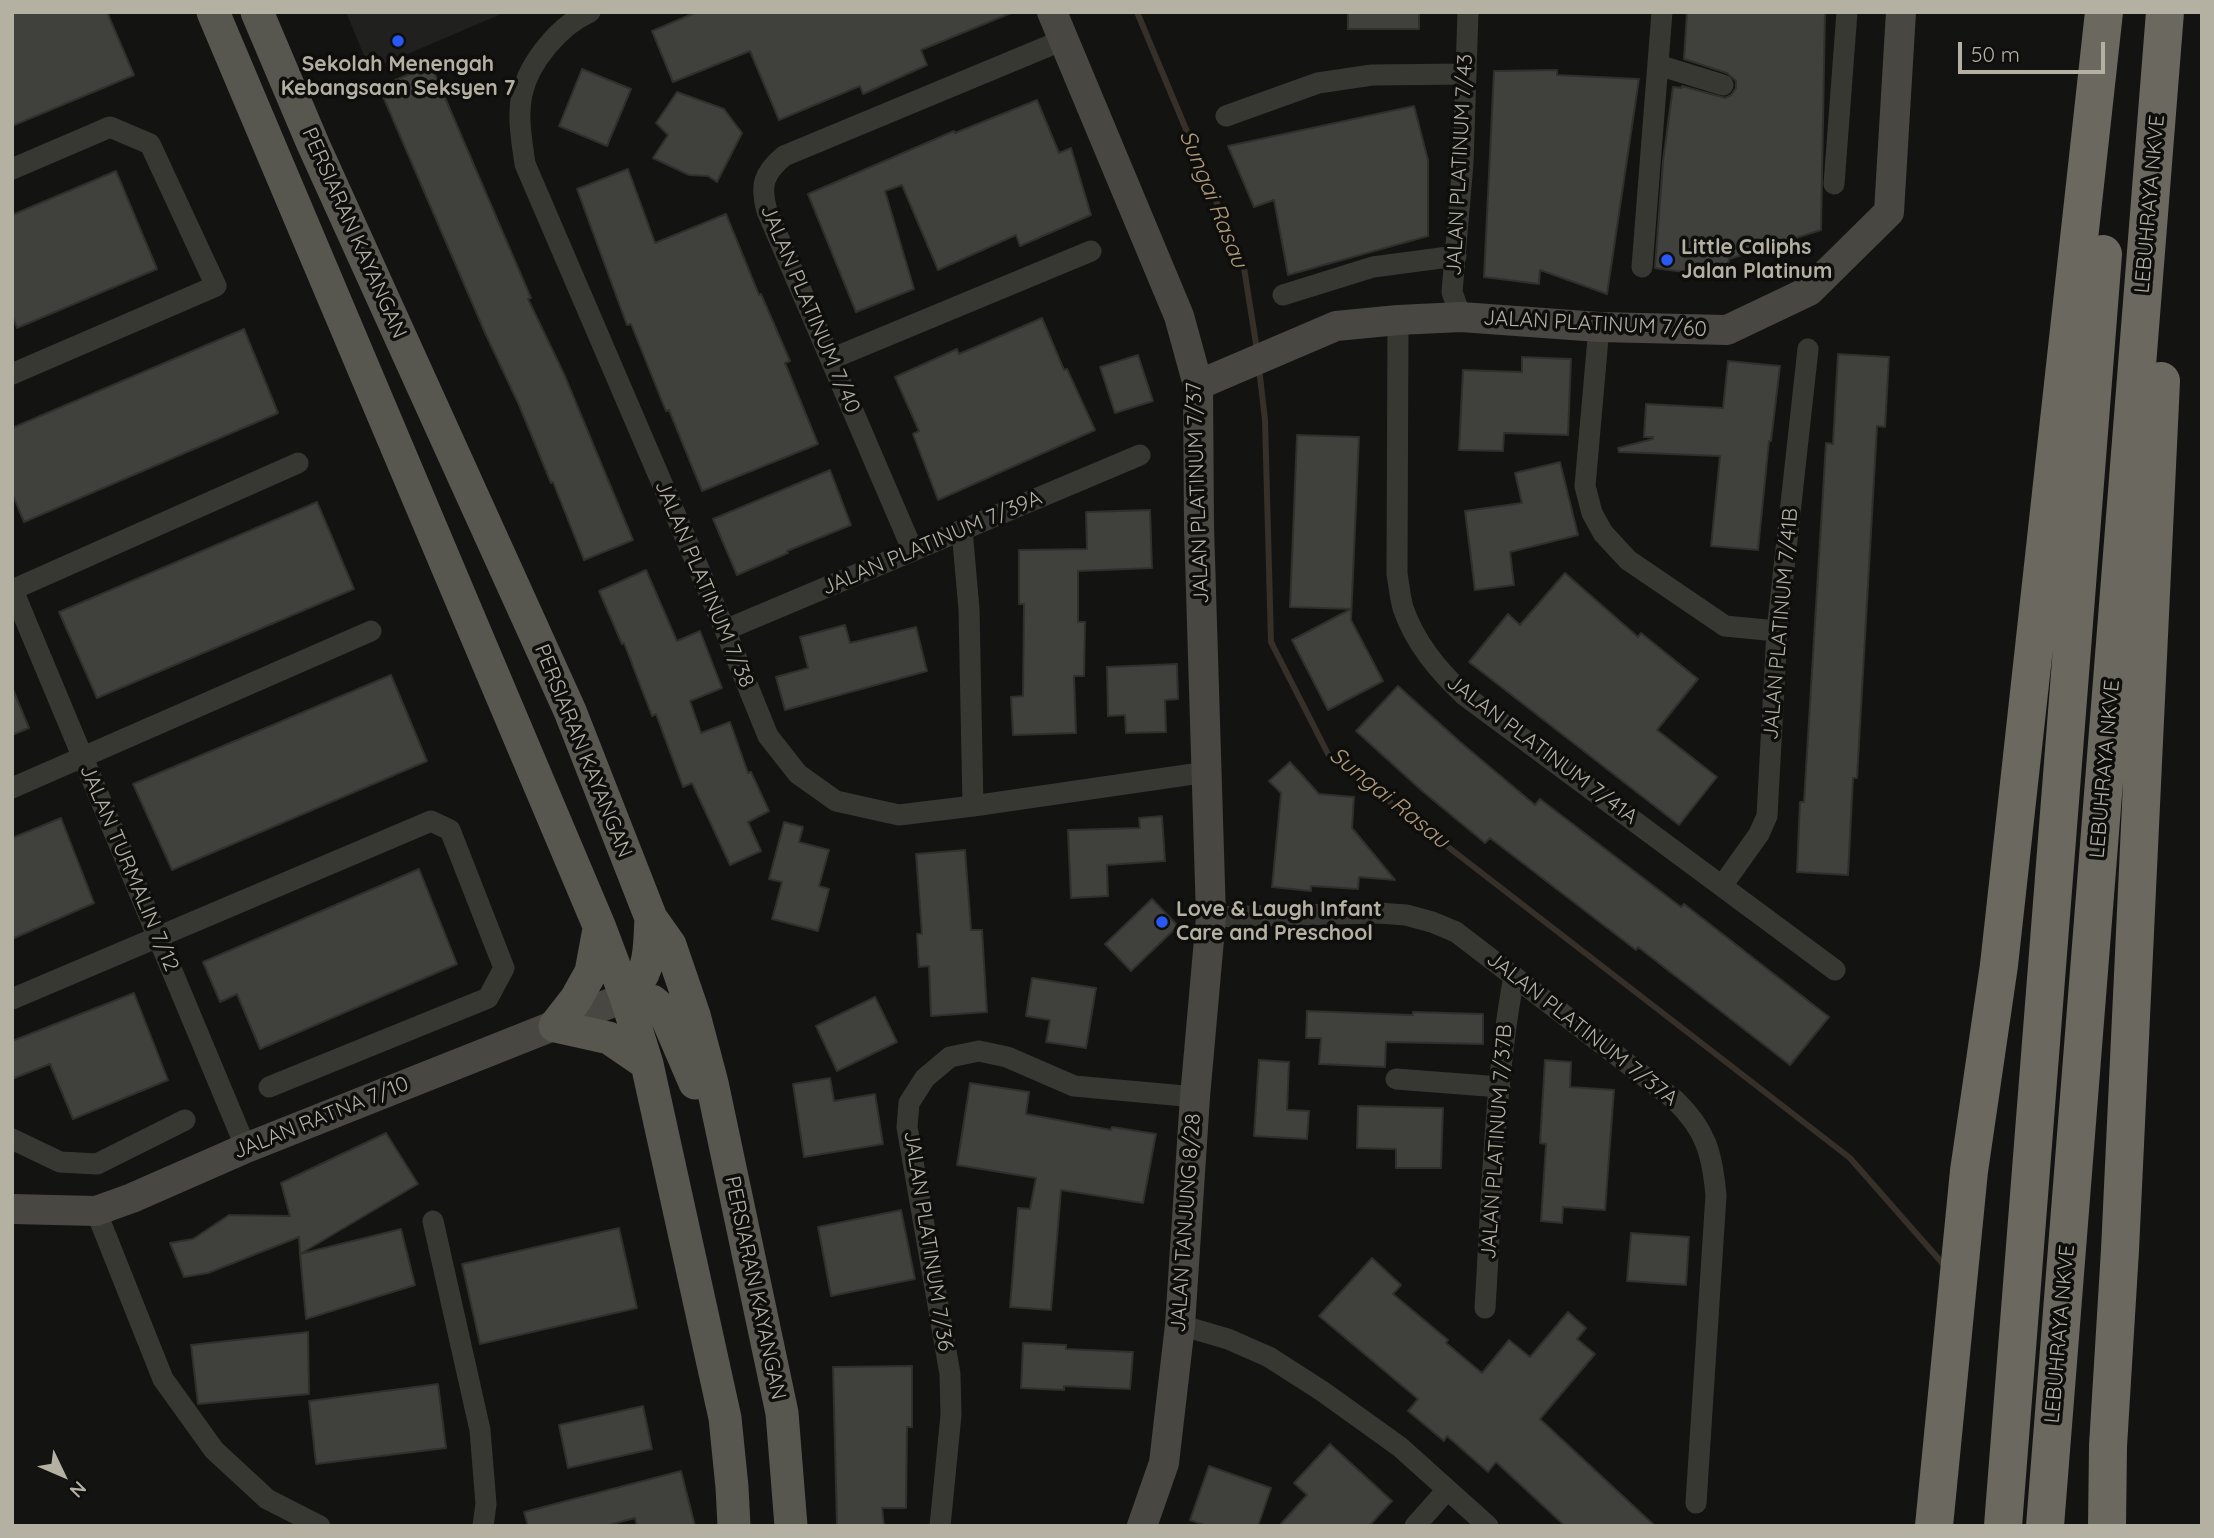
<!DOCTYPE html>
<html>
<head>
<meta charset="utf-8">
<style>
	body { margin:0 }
	#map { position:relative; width:2214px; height:1538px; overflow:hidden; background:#131312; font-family:Quicksand,sans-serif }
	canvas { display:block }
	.frame { position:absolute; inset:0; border:14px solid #b4b1a3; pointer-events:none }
	.north { position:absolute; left:28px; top:1440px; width:70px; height:70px; -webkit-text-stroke:5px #0e0e0d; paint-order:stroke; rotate:134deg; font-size:19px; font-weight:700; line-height:28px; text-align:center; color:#b4b1a3 }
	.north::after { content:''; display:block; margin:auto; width:24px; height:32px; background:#b4b1a3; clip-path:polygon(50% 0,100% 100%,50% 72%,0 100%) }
	.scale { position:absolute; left:1958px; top:42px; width:147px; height:32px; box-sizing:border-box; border:4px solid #b4b1a3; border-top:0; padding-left:9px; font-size:21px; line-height:24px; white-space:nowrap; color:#b4b1a3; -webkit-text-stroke:5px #0e0e0d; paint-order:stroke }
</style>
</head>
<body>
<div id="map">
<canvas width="2214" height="1538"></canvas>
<div class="frame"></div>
<div class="north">N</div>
<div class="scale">50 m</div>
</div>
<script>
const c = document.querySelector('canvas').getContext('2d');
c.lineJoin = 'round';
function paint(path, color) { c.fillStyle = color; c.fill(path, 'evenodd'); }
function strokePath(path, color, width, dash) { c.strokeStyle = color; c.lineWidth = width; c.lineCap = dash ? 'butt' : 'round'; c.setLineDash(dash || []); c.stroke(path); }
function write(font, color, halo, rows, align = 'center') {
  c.font = font + ' Quicksand,sans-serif'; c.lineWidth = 7; c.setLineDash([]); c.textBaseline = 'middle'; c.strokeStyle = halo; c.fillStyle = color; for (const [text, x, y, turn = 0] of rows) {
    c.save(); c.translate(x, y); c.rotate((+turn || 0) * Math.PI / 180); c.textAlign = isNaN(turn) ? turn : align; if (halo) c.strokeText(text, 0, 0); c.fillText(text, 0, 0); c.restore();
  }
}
paint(new Path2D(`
	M346,12H506L370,70Z`), '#20201e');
strokePath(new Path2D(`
	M1137,12L1244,268L1257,350
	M1259,368L1265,420L1271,642L1328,754L1850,1158L1944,1265`), '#373028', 6);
const building = new Path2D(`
	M12,12H107L134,75L12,126Z
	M697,12H1011V13L921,50L927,65L863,94L860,86L779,120L750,51L673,82L652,31Z
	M1348,12H1419V29H1348Z
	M1687,12H1825L1821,230L1729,259L1726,278L1655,268L1663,161L1673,87L1682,88V86L1725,98L1731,95L1736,88V81L1727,73L1684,59Z
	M431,65L531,298L528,299L564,374L633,540L584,560L553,482L551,483L519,405L486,335L379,87Z
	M582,69L631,89L607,146L559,126Z
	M1557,70V75L1639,79L1607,294L1540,270L1539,284L1484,277L1494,71Z
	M677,92L724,109L742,133L717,182L708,176L689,175L653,158L668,135L656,123Z
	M1037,100L1059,153L1071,148L1091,215L1020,246L1016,235L938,270L902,185L885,191L914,289L856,312L808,194L954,131L955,133Z
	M1414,106L1428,160V236L1288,275L1274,200L1254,207L1228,146Z
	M628,169L655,243L726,214L759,295L761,294L790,361L785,363L818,444L702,491L669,410L666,411L631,324L627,325L577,189Z
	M116,171L157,269L17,328L12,315V215Z
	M1042,318L1064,370L1067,369L1095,430L938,500L913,434L919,431L895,377L957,349L959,354Z
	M244,329L278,413L24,522L12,493V428Z
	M1838,354L1889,357L1885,427L1877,426L1857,778H1853L1848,875L1797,872L1800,802H1804L1826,443L1833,444Z
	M1138,355L1153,401L1115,413L1100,367Z
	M1522,357L1571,359L1568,435L1504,433L1503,451L1459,450L1463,370L1522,372Z
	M1728,361L1780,366L1771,441H1769L1758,550L1711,546L1720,456L1619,452L1618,448L1653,439V437H1644L1646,404L1723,408Z
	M1297,435L1359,437L1351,620L1383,681L1328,710L1292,640L1351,609L1290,607Z
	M1560,462L1578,535L1510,552L1514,585L1475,590L1465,511L1522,503L1515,473Z
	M830,470L851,525L787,551L788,553L737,575L713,519Z
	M317,502L354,589L97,698L59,612Z
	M1150,510L1152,568L1078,571V622H1085L1084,676H1074L1076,733L1013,735L1011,697L1023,696L1024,604H1019V550L1087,549L1086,512Z
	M646,570L677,641L700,631L722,688L690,701L701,733L730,722L748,773L751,772L769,811L748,822L761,851L730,865L692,783L683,787L656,714L652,716L624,643L622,644L599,591Z
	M1565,573L1638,637L1641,633L1698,679L1657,730L1717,777L1679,825L1469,662L1508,614L1520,625Z
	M845,625L850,643L916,627L927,671L785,710L776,677L808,668L800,637Z
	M1177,664L1178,699L1165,700L1166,732L1126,733L1125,715L1108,716L1107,667Z
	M391,675L427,761L172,870L133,784Z
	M1398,686L1459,741L1535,805L1540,799L1681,907L1684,904L1829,1017L1790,1065L1638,947L1636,950L1490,838L1485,843L1421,790L1356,731Z
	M12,687L29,728L12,735Z
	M1290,762L1319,794L1354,797L1352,828L1395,880L1359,877L1358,889L1311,886V891L1272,887L1281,793L1269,781Z
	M1162,816L1165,861L1107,865L1108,896L1071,898L1068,830L1140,828L1139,818Z
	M61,818L94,903L12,939V838Z
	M784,822L803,827L799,842L829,850L819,886L829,889L818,931L772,919L782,882L769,879Z
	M965,850L971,930H982L987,1012L931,1016L929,966L919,967L917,934H922L916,854Z
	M419,869L457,964L260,1049L237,994L220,1002L203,962Z
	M1152,899L1178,926L1131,971L1105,944Z
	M1032,978L1096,988L1086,1048L1046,1042L1050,1020L1026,1016Z
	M134,993L168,1080L73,1119L50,1064L12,1079V1041Z
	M875,997L897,1042L837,1071L816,1026Z
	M1307,1011L1413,1015V1012L1483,1014V1044L1386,1042L1385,1067L1319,1064L1321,1038H1306Z
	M1259,1060L1289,1062L1287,1110L1309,1111L1307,1139L1254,1136Z
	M1545,1060L1571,1062L1570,1087L1614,1090L1605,1210L1563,1207L1562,1223L1541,1221L1546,1144L1540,1143Z
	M830,1078L834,1101L875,1094L883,1144L804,1157L793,1084Z
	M970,1083L1029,1092L1026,1114L1111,1130L1112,1127L1156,1134L1143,1203L1061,1190L1051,1310L1010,1307L1018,1208L1030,1209L1036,1178L957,1165Z
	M1358,1106L1443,1108L1441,1168H1396V1149L1357,1148Z
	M386,1133L418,1184L300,1254L299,1237L208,1273L184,1277L170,1243L193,1239L229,1215L290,1216L281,1183Z
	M901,1210L915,1279L831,1296L818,1227Z
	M619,1228L637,1308L480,1344L462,1264Z
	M401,1229L415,1285L306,1319L300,1254Z
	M1631,1233L1689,1237L1686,1285L1627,1281Z
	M1372,1258L1401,1285L1393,1294L1448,1340L1446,1343L1482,1373L1509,1340L1530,1357L1568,1312L1586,1328L1577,1339L1595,1354L1540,1419L1655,1526H1565L1496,1462L1488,1472L1447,1436L1444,1441L1408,1411L1418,1399L1319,1316Z
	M308,1332L309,1394L198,1404L191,1345Z
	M1023,1343L1066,1345V1349L1133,1352L1130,1389L1064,1386V1390L1021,1388Z
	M912,1366V1427H907L906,1508H882L884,1526H837L833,1367Z
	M438,1384L446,1448L316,1464L309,1401Z
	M643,1406L652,1449L568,1468L559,1425Z
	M1330,1444L1392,1501L1369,1526H1279L1307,1495L1294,1483Z
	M1209,1466L1271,1488L1258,1526H1207L1190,1520Z
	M681,1471L695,1526H637L635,1518L605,1526H528L524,1512Z`);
paint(building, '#40403c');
strokePath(building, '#2f2f2c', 2);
strokePath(new Path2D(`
	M590,12C560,25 529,62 522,94C517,117 522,142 525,164L725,630L768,736L798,774L836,801L899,815L973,806L1207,772
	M1658,65L1723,85
	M1226,116L1318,83L1372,75L1466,74
	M12,169L110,127L150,144L216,286L12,374
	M1834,184L1847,12
	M1642,267L1662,12
	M1283,295L1373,267L1456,256
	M1461,317L1452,292L1463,163L1468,12
	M1398,320L1397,574C1399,585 1400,597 1403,608C1415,643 1438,670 1464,695L1835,970
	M1599,327L1585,486L1592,513L1603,533L1628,560L1725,626L1777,631
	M831,359L1091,251
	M962,530L969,609L973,806
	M913,551L767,211C760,185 763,174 784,156L1063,40
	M12,588L246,1148
	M12,590L298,463
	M725,630L1140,455
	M12,788L371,631
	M1722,886L1759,834L1767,816L1777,631L1808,349
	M1211,917L1378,913L1406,915L1432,922L1456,932L1675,1100C1706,1130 1712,1153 1716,1195L1696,1503
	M12,999L431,821L450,830L504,968L488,998L269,1087
	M1396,1079L1500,1087
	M12,1139L60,1162L97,1164L185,1120
	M96,1211L163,1379L214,1450L267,1499L320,1526
	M433,1221L480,1430L486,1504L483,1526
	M1485,1308C1492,1198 1494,1085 1514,976
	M1180,1325L1228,1339L1269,1357L1322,1391L1400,1447L1488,1526
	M940,1526L951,1415L950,1374L907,1127L909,1103L925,1078L950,1057L979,1051L1007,1057L1074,1086L1195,1097
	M1415,1526L1447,1490`), '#383833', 21);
strokePath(new Path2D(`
	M1052,12L1179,316L1198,385L1199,526L1211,917L1195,1097L1180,1325L1164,1463L1142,1526
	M1198,385L1336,326L1398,320L1461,317L1599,327L1727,330L1809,291L1889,212L1901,12
	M12,1209L96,1211L132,1198L246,1148L626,997`), '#484741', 30);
strokePath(new Path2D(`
	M213,12L600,928L626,997L647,1064L725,1418L732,1487L734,1526
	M257,12L313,144L570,711L651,918L670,945L694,1015L712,1083L782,1413L791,1526
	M599,929L591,972L576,999L555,1026L609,1038L647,1064
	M626,997L652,1001L664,1011L695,1083
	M626,997C652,971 649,952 651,918`), '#57564f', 33);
strokePath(new Path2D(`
	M1934,1526L1969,1171L1999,965L2104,12
	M2003,1526L2103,254
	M2045,1526L2165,12
	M2107,1526L2108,1446L2120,1250L2161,381`), '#6a685f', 38);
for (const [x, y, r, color] of [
	[398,41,7,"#2959f4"],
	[1667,260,7,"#2959f4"],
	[1162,922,7,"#2959f4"]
]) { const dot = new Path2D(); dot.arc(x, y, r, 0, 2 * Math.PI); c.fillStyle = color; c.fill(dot); strokePath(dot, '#0e0e0d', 2.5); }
write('bold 21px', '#b4b1a3', '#0e0e0d', [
	["Sekolah Menengah",398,65,"center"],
	["Kebangsaan Seksyen 7",398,89,"center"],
	["Little Caliphs",1681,248],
	["Jalan Platinum",1681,272],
	["Love & Laugh Infant",1176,910],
	["Care and Preschool",1176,934]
], 'left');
write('21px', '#b4b1a3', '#0e0e0d', [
	["JALAN PLATINUM 7/43",1460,165,-87],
	["LEBUHRAYA NKVE",2150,204,-85],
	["PERSIARAN KAYANGAN",354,233,66],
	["JALAN PLATINUM 7/40",810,309,67],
	["JALAN PLATINUM 7/60",1595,324,3],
	["JALAN PLATINUM 7/37",1198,493,-92],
	["JALAN PLATINUM 7/39A",932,543,-23],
	["JALAN PLATINUM 7/38",704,584,67],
	["JALAN PLATINUM 7/41B",1781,624,-85],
	["JALAN PLATINUM 7/41A",1542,750,37],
	["PERSIARAN KAYANGAN",583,751,68],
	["LEBUHRAYA NKVE",2105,769,-85],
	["JALAN TURMALIN 7/12",129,868,67],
	["JALAN PLATINUM 7/37A",1582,1029,38],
	["JALAN RATNA 7/10",321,1118,-22],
	["JALAN PLATINUM 7/37B",1497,1142,-86],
	["JALAN TANJUNG 8/28",1186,1223,-86],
	["JALAN PLATINUM 7/36",928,1241,81],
	["PERSIARAN KAYANGAN",755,1288,78],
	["LEBUHRAYA NKVE",2060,1334,-85]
]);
write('italic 23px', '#b19879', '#0e0e0d', [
	["Sungai Rasau",1213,199,68],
	["Sungai Rasau",1389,798,39]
]);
</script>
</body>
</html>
